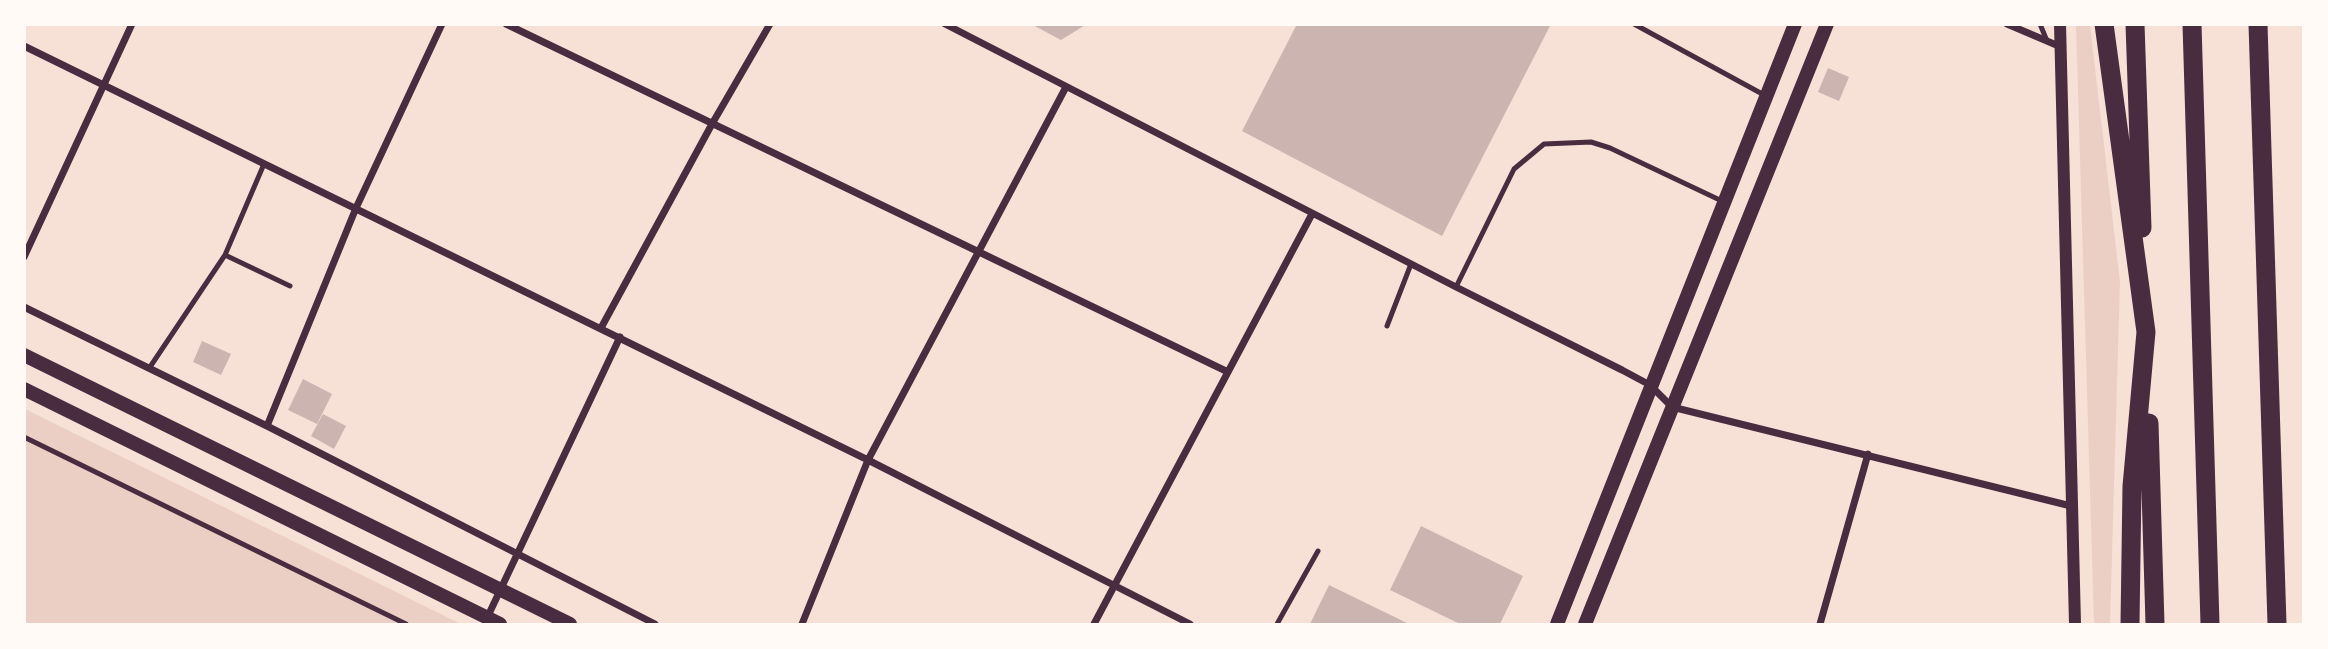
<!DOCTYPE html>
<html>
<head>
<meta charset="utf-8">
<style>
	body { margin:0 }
	#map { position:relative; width:2328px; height:649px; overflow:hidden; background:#f7e1d7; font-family:Arial,sans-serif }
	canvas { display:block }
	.frame { position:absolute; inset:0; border:26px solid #fffaf5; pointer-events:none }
</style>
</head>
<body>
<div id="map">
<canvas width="2328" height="649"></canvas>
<div class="frame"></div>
</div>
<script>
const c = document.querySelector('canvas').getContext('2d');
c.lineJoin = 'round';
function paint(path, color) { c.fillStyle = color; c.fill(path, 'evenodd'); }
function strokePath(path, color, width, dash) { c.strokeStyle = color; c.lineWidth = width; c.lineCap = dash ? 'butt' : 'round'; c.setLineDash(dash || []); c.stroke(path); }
paint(new Path2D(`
	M2076,25H2090L2120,282L2110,624H2094Z
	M25,409L461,624H25Z`), '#ebcfc5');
paint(new Path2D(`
	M1031,24H1087L1061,40Z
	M1297,24H1551L1442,236L1242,131Z
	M1828,68L1849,77L1839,101L1818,92Z
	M202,341L231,354L221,375L193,362Z
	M303,379L332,394L317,424L288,410Z
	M323,414L346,426L334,449L311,436Z
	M1421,526L1523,576L1500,624H1460L1390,590Z
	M1329,585L1409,624H1310Z`), '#ccb4b1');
strokePath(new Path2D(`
	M1634,24L1766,96
	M2040,24L2047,41
	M225,255L290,286
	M1456,287L1514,169L1544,144L1591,142L1610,148L1724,202
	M1387,326L1411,264
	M150,367L225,255L264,164
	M24,437L406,624
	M1277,624L1318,551`), '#4a2c40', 5);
strokePath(new Path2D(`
	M506,24L1228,372
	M945,24L1456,287L1622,370L1650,385L1672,407L2071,506
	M2007,24L2061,47
	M24,46L868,460L1190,624
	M24,257L132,24
	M24,307L267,426L655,624
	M601,328L712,124L770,24
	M267,426L356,208L442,24
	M487,618L620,337
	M802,624L868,460L1066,87
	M1094,624L1312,214
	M1820,624L1868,454`), '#4a2c40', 7);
strokePath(new Path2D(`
	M2060,24L2075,624`), '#4a2c40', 12);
strokePath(new Path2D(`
	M24,355L570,624
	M24,389L500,624
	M1557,624L1795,24
	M1585,624L1827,24`), '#4a2c40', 14);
strokePath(new Path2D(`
	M2104,24L2146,332L2132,486L2130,624
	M2135,24L2142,228
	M2192,24L2210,624
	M2258,24L2277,624
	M2149,423L2155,624`), '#4a2c40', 19);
</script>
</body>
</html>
